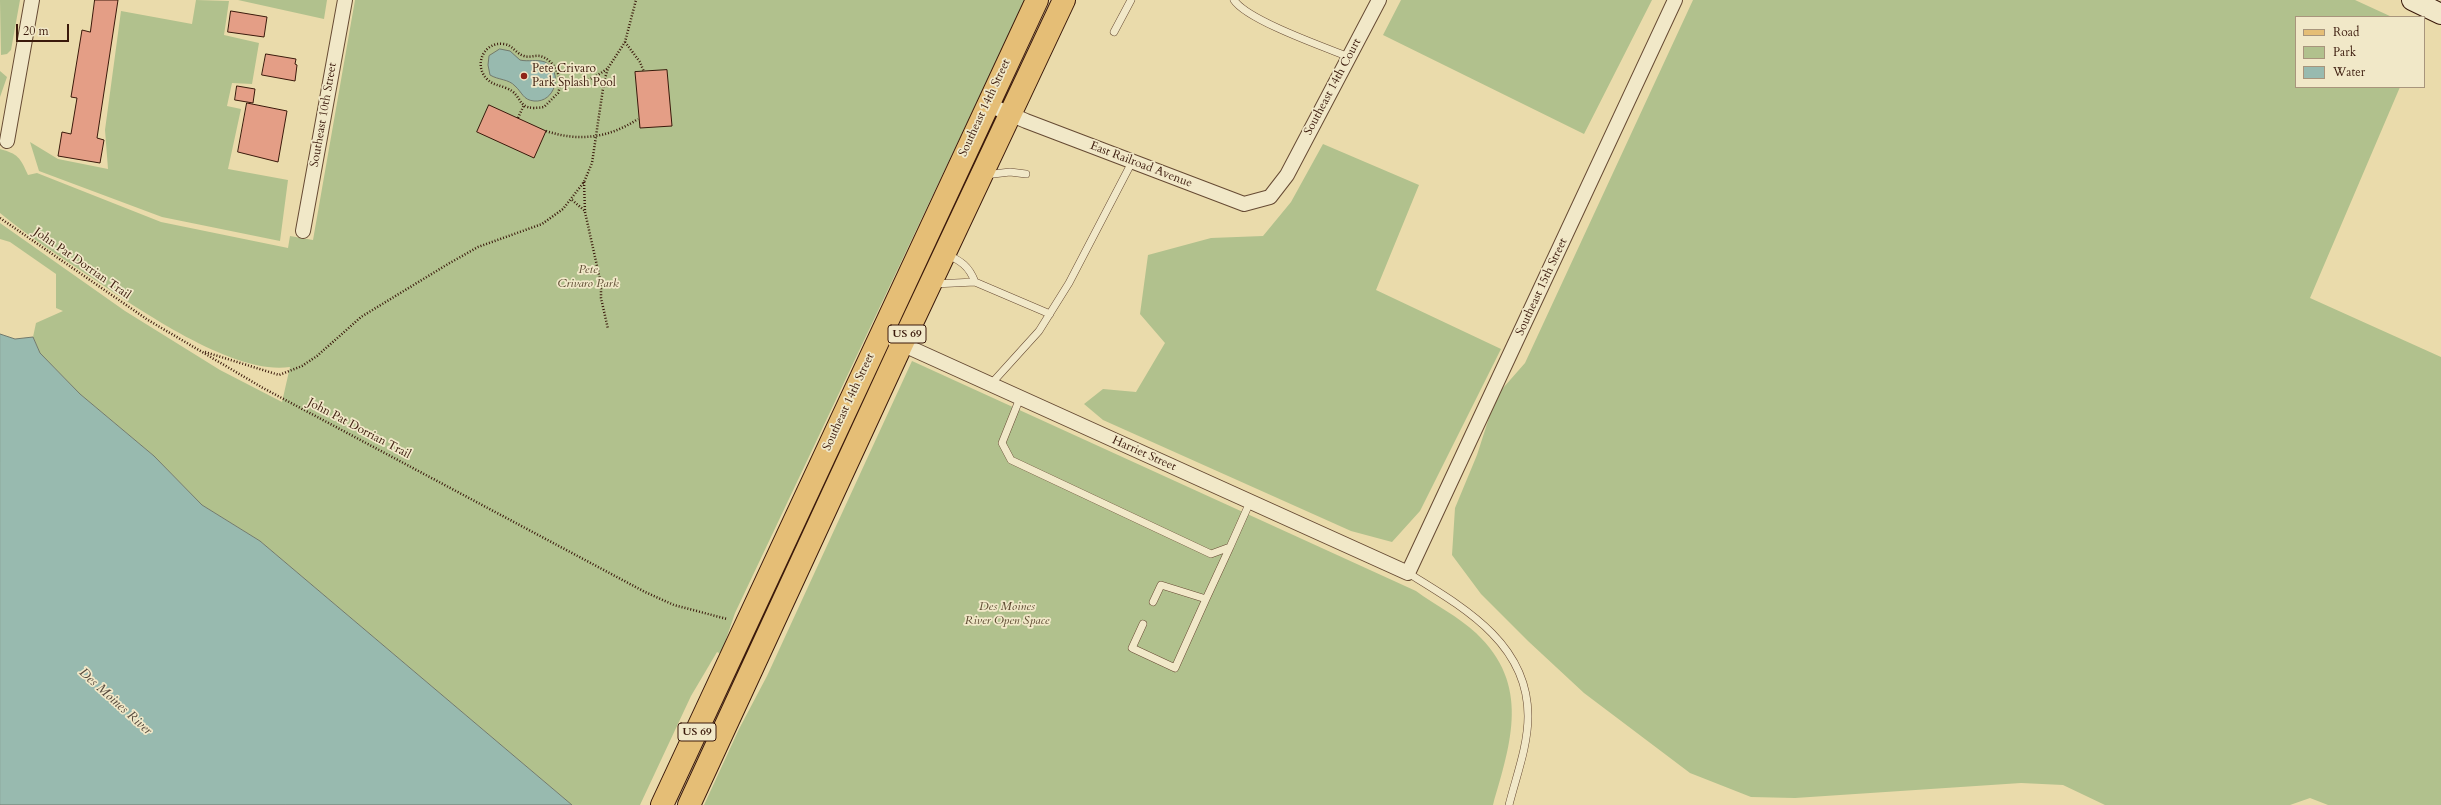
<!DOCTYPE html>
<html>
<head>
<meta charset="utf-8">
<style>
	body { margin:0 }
	#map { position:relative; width:2441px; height:805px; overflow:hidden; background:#eadbab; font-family:Cardo,serif }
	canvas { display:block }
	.legend { position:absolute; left:2295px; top:16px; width:130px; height:72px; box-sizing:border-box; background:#f1e8c8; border:1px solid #a8957c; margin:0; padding:5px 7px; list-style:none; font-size:12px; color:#3a190b }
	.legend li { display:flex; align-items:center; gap:8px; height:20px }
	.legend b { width:20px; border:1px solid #a8957c }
	.scale { position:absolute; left:16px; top:24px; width:53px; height:18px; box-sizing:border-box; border:2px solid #3a190b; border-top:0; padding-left:5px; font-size:12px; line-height:14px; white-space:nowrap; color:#3a190b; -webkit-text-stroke:3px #f1e8c8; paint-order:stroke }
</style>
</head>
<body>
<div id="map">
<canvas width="2441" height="805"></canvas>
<ul class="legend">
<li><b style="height:5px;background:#e5be76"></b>Road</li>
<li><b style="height:11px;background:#b1c18d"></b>Park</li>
<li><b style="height:11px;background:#98baaf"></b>Water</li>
</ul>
<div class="scale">20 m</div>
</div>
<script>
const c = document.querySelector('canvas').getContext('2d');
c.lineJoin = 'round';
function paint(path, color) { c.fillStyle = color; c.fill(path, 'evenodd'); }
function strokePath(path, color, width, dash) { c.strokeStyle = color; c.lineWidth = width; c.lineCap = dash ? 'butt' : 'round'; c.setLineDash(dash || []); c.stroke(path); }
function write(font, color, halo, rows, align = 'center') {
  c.font = font + ' Cardo,serif'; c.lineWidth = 3.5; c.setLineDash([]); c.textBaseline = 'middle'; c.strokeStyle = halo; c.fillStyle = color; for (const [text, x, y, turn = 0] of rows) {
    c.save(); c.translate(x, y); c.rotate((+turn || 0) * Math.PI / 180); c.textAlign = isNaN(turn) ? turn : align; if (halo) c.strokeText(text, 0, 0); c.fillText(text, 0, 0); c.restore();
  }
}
paint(new Path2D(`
	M0,0H20L11,50L7,54L1,55Z
	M196,0L229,1L224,35L259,43L252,84L232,83L227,106L241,109L228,169L288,180L280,241L162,217L39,171L30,142L58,159L108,169L105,130L121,11L192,24Z
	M238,0H327L324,19Z
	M355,0H1025L735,613L721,654L717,652L691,696L640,805H572L260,541L202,505L154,456L80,394L40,353L33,337L36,323L63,311L56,308V274L10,242L0,239V223L125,311L220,370L282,402L290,367C233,376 136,307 89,276C59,256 28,236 0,213V149C18,154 20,157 28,175L37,173L161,222L288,248L290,236L313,240Z
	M1401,0H1652L1584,134L1383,35Z
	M1693,0H2355L2392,17H2296V87H2400L2310,298L2441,357V805H2328L2310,798L2290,805H2105L2063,785L2021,783L1795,798L1751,797L1690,773L1584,693L1528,641L1481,594L1452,555L1455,508L1477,455L1496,396L1525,363Z
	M0,71L7,77L0,97Z
	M1323,144L1419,185L1376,290L1501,349L1420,511L1392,542L1351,531L1103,420L1084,404L1103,389L1136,392L1165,343L1140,314L1148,255L1211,238L1263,236L1291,202Z
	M912,361L1416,591C1435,605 1459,617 1476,633C1531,685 1511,742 1493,805H704L739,729L767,676Z`), '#b1c18d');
const water = new Path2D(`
	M500,49L510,51L520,60C528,62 537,59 545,62C564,72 555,103 534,101C523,100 522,92 515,86C509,79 498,80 490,75L488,65L489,56Z
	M0,334L15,339L33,337L40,353L80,394L154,456L202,505L260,541L572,805H0Z`);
paint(water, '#98baaf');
strokePath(water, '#727a6d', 1);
const building = new Path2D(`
	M95,0H118L97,138L104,140L100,163L58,156L62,132L71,134L77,98L71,97L82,30L90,32Z
	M231,11L267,17L264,37L228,32Z
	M266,54L296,59L295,64L297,65L295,81L262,75Z
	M667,70L672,126L640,128L635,72Z
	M237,86L255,89L253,103L235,100Z
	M247,103L287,111L278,162L238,152Z
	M489,105L546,131L534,158L477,132Z`);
paint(building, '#e49e86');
strokePath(building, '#3a190b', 1);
const service = new Path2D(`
	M1234,0C1247,20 1324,47 1349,57
	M1114,32L1131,0
	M985,175L1010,172L1026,174
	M946,254C961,261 969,266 975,282
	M934,284L975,282L1050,314
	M991,384L1039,331L1069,283L1132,162
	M1020,398L1002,443L1011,460L1211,554L1230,547L1250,502
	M1408,573C1463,607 1528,643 1528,716C1528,746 1516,777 1509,805
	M1206,599L1230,547
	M1143,624L1132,648L1175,668L1206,599L1161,585L1153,602`);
const minor = new Path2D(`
	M987,104L1026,121L1244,204L1270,197L1287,175L1379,0
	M7,141L32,0
	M303,231L345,0
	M895,341L1408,573L1675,0`);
const secondary = new Path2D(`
	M2412,0L2441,14`);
const primary = new Path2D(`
	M662,805L1037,0
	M689,805L902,344L1064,0`);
strokePath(service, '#664a33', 8);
strokePath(minor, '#664a33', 16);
strokePath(secondary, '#3a190b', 22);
strokePath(primary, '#3a190b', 24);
strokePath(new Path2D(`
	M625,42L640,62L644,72
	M561,84L558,93L544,107C514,112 525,95 506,88C499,85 493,85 487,79C473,65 484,41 504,44C513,45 516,54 524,56C529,58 535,55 540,56C552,59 559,72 561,84C579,85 594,79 608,68
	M518,118L524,105
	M546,131C579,142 609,138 638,119
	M584,182L585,212L601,284V298L608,329
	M572,200L585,211
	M0,218L148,320L263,388L645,592L674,605L727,619
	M205,352L279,375L302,366L317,356L361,317L448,264L478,247L542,224L563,209L584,182L592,163L604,82L608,68L625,42L636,0`), '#3a190b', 2.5, [1, 2]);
strokePath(service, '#f1e8c8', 7);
strokePath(minor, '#f1e8c8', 14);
strokePath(secondary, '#f1e8c8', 20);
strokePath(primary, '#e5be76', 22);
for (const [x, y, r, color] of [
	[524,76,4,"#8f2418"]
]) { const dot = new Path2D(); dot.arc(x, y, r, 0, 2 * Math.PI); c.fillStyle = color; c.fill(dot); strokePath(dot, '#f1e8c8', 1.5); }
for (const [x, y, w] of [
	[907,334,38],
	[697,732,38]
]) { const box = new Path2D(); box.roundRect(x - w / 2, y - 9, w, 18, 3); c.fillStyle = '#f1e8c8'; c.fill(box); strokePath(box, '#3a190b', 1); }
write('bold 11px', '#3a190b', null, [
	["US 69",907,334],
	["US 69",697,732]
]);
write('12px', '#3a190b', '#f1e8c8', [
	["Pete Crivaro",532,69],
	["Park Splash Pool",532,83]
], 'left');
write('12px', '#3a190b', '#f1e8c8', [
	["Southeast 14th Court",1333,87,-62],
	["Southeast 14th Street",985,108,-65],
	["Southeast 10th Street",324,115,-80],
	["East Railroad Avenue",1141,165,21],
	["John Pat Dorrian Trail",82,264,35],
	["Southeast 15th Street",1542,287,-65],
	["Southeast 14th Street",849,402,-65],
	["John Pat Dorrian Trail",359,429,28],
	["Harriet Street",1144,454,24]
]);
write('italic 12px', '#5e4b32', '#f1e8c8', [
	["Pete",588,270],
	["Crivaro Park",588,284],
	["Des Moines",1007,607],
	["River Open Space",1007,621]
]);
write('italic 13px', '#56493c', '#f1e8c8', [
	["Des Moines River",115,702,42]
]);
</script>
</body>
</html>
